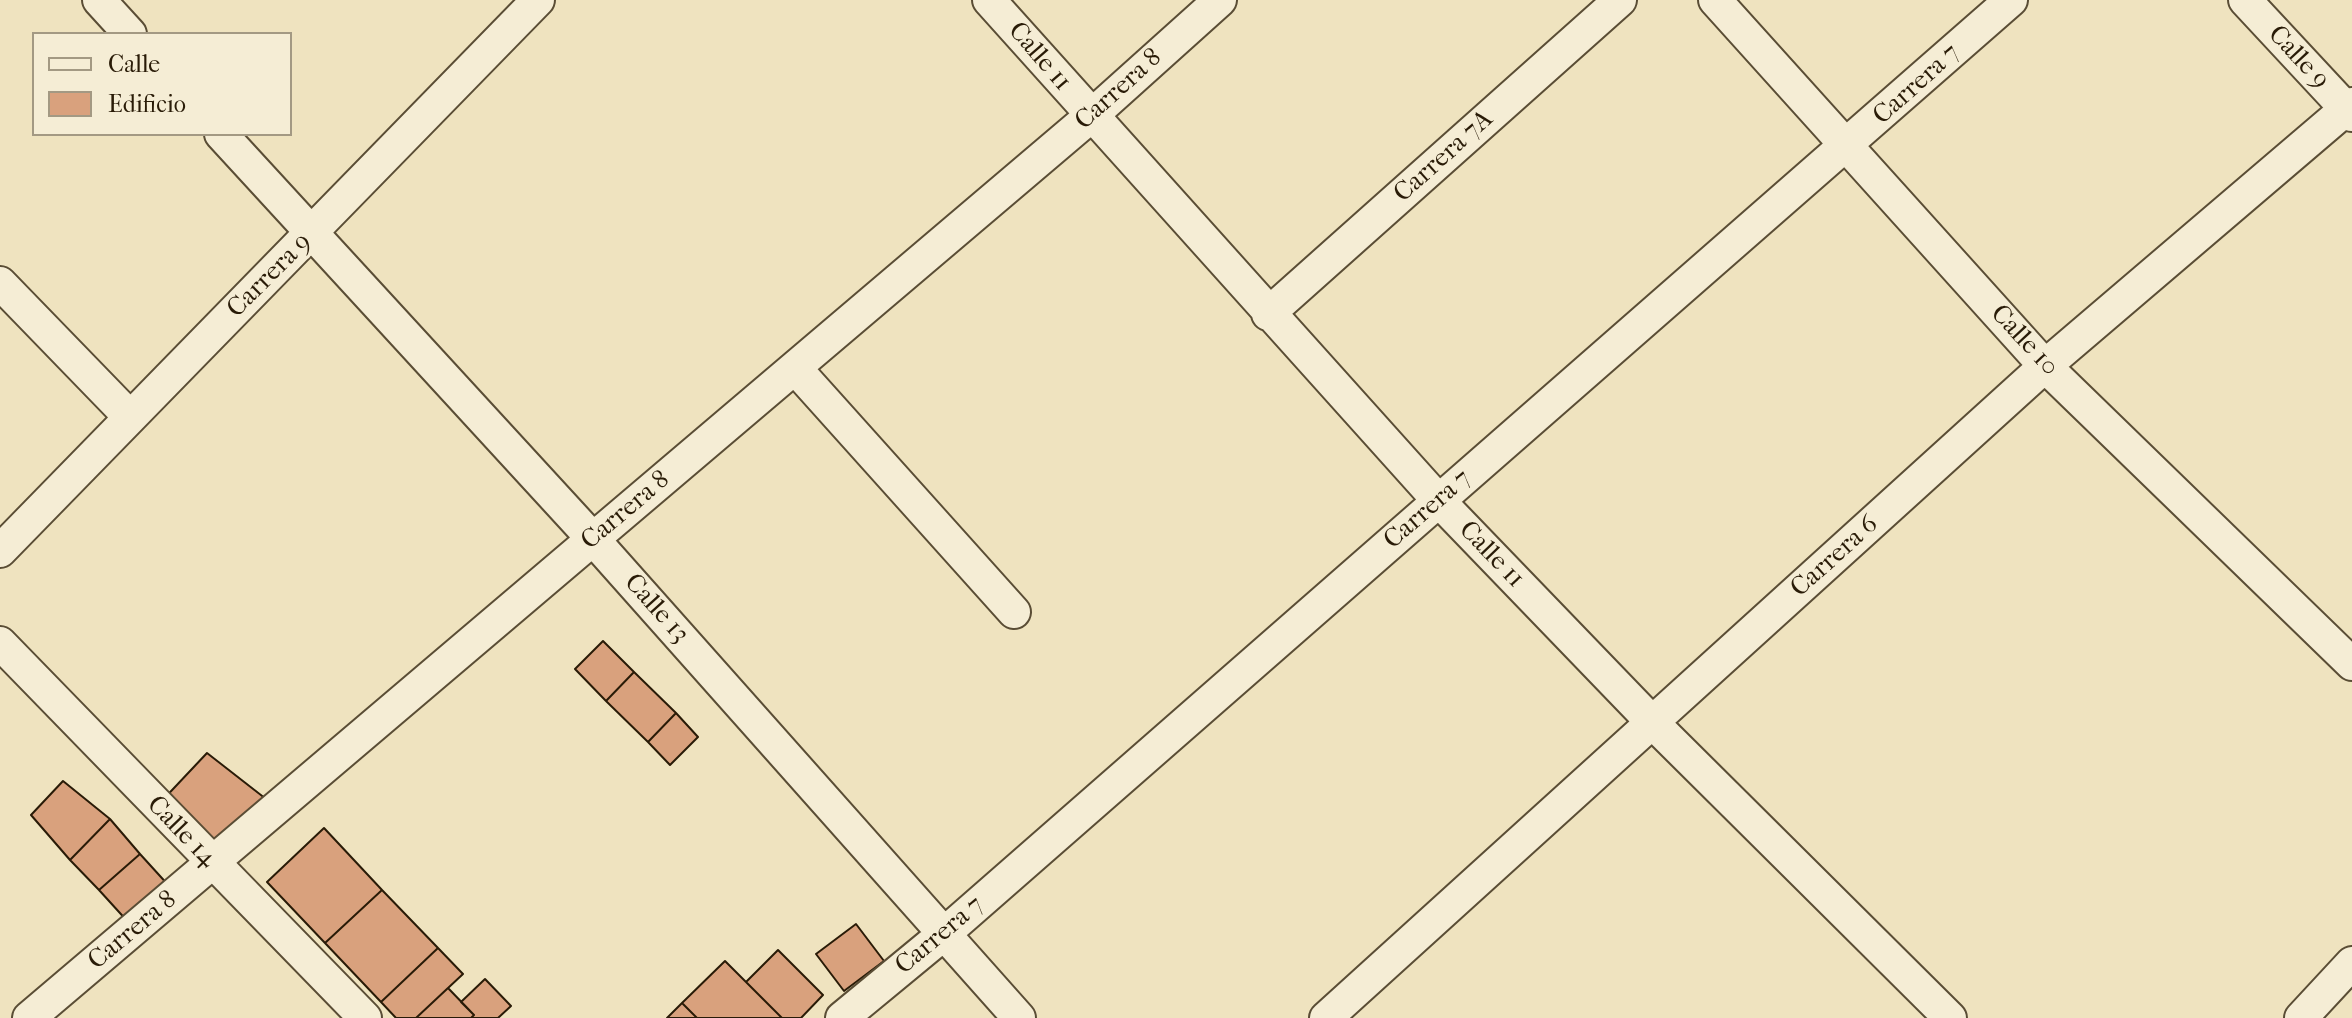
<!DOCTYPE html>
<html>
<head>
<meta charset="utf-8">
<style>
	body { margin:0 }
	#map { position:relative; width:2352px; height:1018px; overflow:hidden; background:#efe3bf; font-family:"IM FELL French Canon",serif }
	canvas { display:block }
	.legend { position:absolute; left:32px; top:32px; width:260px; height:104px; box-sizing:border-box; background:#f5edd5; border:2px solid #a39983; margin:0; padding:10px 14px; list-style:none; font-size:24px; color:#291b07 }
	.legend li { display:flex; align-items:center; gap:16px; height:40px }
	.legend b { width:40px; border:2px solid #a39983 }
</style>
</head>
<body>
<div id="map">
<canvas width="2352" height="1018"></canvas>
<ul class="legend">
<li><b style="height:10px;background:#f5edd5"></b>Calle</li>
<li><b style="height:22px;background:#d9a17d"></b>Edificio</li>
</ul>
</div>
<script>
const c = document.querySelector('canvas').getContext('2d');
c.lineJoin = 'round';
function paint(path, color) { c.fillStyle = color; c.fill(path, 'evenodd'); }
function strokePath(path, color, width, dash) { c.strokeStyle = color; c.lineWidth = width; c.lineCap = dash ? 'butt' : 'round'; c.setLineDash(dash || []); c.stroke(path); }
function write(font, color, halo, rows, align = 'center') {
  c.font = font + ' "IM FELL French Canon",serif'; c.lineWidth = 6; c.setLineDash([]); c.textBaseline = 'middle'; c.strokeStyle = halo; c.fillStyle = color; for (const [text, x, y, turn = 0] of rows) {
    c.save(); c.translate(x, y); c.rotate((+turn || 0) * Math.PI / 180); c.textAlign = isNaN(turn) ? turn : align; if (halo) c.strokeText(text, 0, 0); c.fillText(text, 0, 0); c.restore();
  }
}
const building = new Path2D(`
	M603,641L634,672L606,701L575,669Z
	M634,672L676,713L648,742L606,701Z
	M676,713L698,737L670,765L648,742Z
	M207,753L266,799L215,855L158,805Z
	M63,781L110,819L70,860L31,815Z
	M110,819L140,854L99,890L70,860Z
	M324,828L382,890L325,943L267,882Z
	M140,854L170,887L129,923L99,890Z
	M382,890L438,948L381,1002L325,943Z
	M856,924L884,961L844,991L816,954Z
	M438,948L463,974L416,1018H396L381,1002Z
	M778,950L823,995L801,1018H782L746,982Z
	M725,961L782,1018H697L682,1003Z
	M485,979L511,1006L498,1018H471L474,1015L461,1002Z
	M448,988L474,1015L471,1018H416Z
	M682,1003L697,1018H667Z`);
paint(building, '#d9a17d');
strokePath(building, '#291b07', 2);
const street = new Path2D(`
	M99,0L130,34
	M989,0L1439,501L1653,723L1950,1018
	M1715,0L2045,366L2352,664
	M2245,0L2352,115
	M221,134L593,539L1019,1018
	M0,283L129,416
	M1268,314L1620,0
	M795,368L1014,612
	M0,551L538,0
	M0,643L365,1018
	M29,1018L1091,116L1220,0
	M842,1018L945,933L2011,0
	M1326,1018L2045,366L2352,104
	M2301,1018L2352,963`);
strokePath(street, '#5a4d35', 36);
strokePath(street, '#f5edd5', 32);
write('26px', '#291b07', '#f5edd5', [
	["Calle 11",1039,57,49],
	["Calle 9",2298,58,47],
	["Carrera 7",1917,85,-42],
	["Carrera 8",1119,90,-42],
	["Carrera 7A",1444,157,-42],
	["Carrera 9",270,276,-45],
	["Calle 10",2024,341,47],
	["Carrera 7",1428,510,-41],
	["Carrera 8",626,511,-40],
	["Calle 11",1491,555,46],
	["Carrera 6",1835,557,-42],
	["Calle 13",656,609,48],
	["Calle 14",181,832,46],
	["Carrera 8",133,931,-40],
	["Carrera 7",940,936,-40]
]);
</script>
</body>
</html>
